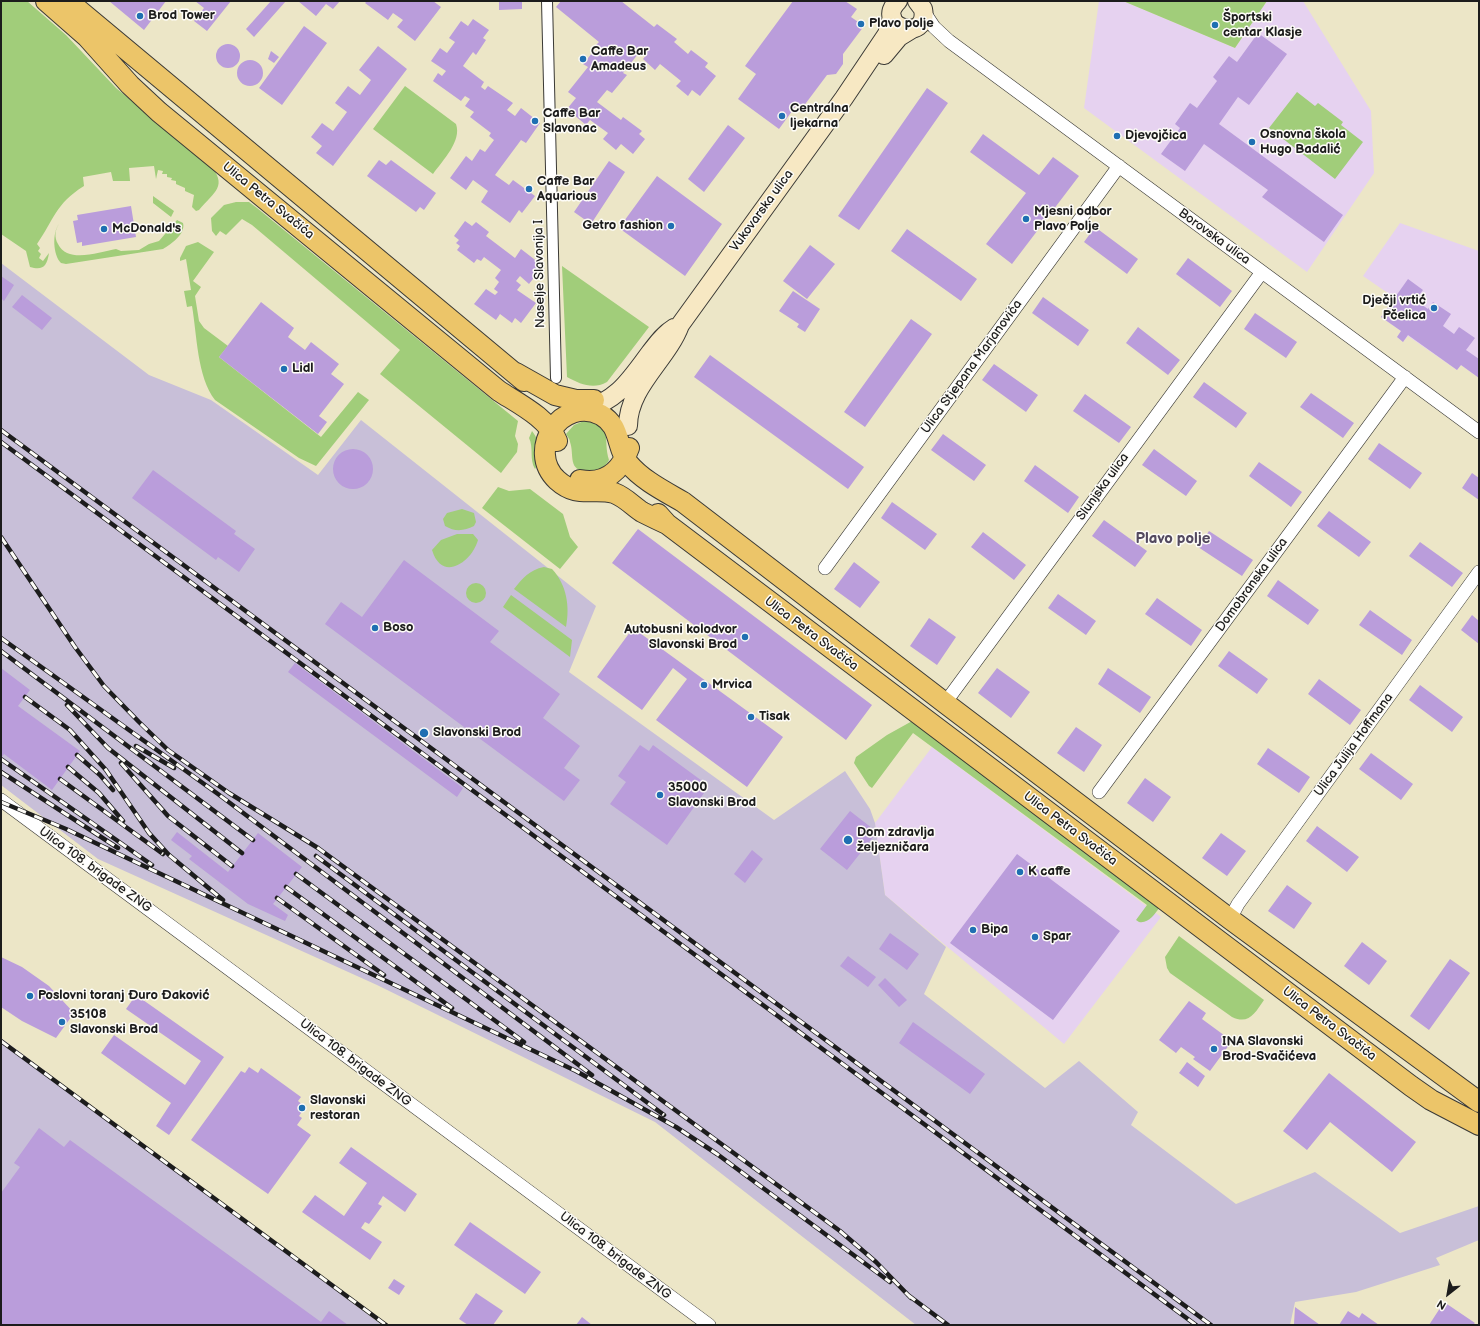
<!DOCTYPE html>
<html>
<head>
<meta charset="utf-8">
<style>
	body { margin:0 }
	#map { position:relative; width:1480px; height:1326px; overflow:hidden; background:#ece6c7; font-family:"Balsamiq Sans",sans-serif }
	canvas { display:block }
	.frame { position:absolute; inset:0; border:2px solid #1c1c1c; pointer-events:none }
	.north { position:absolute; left:1428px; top:1274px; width:40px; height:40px; -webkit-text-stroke:3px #fdfcf7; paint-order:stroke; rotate:211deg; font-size:11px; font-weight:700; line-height:16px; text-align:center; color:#1c1c1c }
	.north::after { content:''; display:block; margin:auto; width:14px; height:18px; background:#1c1c1c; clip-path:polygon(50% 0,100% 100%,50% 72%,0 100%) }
</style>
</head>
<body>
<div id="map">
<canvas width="1480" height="1326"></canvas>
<div class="frame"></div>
<div class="north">N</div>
</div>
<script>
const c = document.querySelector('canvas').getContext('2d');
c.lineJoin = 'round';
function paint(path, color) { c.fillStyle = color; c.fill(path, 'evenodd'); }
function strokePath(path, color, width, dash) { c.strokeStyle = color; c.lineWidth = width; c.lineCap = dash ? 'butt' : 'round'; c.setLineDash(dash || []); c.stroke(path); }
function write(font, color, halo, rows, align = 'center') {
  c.font = font + ' "Balsamiq Sans",sans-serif'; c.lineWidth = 3; c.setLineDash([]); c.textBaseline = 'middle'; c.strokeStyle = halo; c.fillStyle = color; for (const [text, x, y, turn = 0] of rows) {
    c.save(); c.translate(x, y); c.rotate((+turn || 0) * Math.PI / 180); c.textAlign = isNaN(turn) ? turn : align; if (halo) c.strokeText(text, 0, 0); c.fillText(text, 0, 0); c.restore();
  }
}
paint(new Path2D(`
	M1099,1H1123L1235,48L1267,1H1303L1371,111L1374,173L1307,272L1084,108Z
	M1400,223L1479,251V378L1461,365L1457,370L1408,336L1403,342L1397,337L1401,331L1381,317L1395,298L1363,276Z
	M932,747L1161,917L1064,1044L885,895L875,823Z`), '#e6d2f0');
paint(new Path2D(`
	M1,263L149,375L211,400L318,475L361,420L596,606L569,672L774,820L845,771L870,809L875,823L885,895L946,947L924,994L1045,1088L1079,1061L1138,1112L1131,1125L1236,1204L1315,1172L1400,1233L1479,1206V1240L1436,1258L1440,1265L1356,1292L1295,1302L1290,1325H916L655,1122L377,985L98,859L1,785Z
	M1,1038L382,1325H1Z`), '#c8bfd8');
paint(new Path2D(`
	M1,1H27L66,35L116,88L209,164C229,186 214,192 199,210L196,211L192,207L194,195L185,191V188L176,184V181L171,180L172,178L167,177V174H162L163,171L158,170L156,179L154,166L129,168L130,181H113L111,172L83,177L84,186C55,204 54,220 37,244L40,248L38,251L41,254L39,258L43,261L49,253C47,266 43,271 30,267L26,251L1,234Z
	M1123,1H1267L1235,48Z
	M405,86L456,124C462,141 443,160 433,174L373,129Z
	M1297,92L1315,106L1318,103L1343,122L1341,125L1363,142L1335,179L1269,128Z
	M153,196L174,211L171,217L153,203Z
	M236,202H249L257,208L518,421L515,436L518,444L517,452L501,473L380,374L400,350L252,225L242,219L226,235L220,231L216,236L212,231L211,218L224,205Z
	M177,220L183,223C186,234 171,244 163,249L66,264L61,263C53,255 52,233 59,224C55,230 54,237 58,244C68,264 99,252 116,249L121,251L139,250L149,244L159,241Z
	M198,242L214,252L193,281L201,287L195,296L199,321L204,328L228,346L219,357L321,437L358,392L369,400L316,466L299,458L215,400C197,377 197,335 192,306L187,307L184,291L191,290L186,259L180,261V258L186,246Z
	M562,266L649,327L607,382C593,390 580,384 567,377Z
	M584,421C615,426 602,439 609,460C606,466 600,471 592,471C566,473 575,456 570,442C570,439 567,436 566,434L574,425Z
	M532,431C540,441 544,457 535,469C529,459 534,448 529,438Z
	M498,487L509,491L530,489L563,514L570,537L578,547L560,569L482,508Z
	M462,509L474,513L476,522L474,526C464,531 455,532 445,526L443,519L447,513Z
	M457,534H473L478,540C472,562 442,583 432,550L441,540Z
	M544,567L552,569C567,585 570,607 566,627L514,589C523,578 529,570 544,567Z
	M466 593a10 10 0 1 1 20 0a10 10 0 1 1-20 0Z
	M511,595L572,640L570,657L503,607Z
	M914,720L1159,908C1155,914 1148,924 1139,922L1136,920L1147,905L913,733L872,788L869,786L854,763L856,757L887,735Z
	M1179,936L1264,1000C1255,1013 1249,1025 1232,1017L1170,973L1167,968L1165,957Z`), '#a1cd7a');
paint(new Path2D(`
	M109,1H166L144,30Z
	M195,1H231L207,31L194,21L204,8Z
	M271,1H286L254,37L246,29Z
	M298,1H340L333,9L326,4L316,16Z
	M367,1H433L441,7L415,41L397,27L403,20L393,13L388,20L365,3Z
	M499,1H522V9L499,10Z
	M561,1H621L654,27L657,24L677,39L674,42L688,54L691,50L708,63L705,67L716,76L700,96L692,90L688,96L676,86L681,81L660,64L655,70L643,59L647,54L642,49L623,73L627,75L612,93L607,90L597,102L621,120L623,117L642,131L639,134L645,139L633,154L621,144L616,150L603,139L608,133L590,120L586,125L567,109L576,98L568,92L588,67L583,64L593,52L596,55L601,49L596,45L599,42L556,7Z
	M793,1H845L857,9L851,17L864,26L843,54V64L836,74L827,75L803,107L798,103L779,129L738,99L756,74L745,66Z
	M473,19L489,30L483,38L486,40L476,55L473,52L463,66L484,82L481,87L485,90L488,86L513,103L507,110L515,116L521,108L540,123L526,143L521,140L495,175L509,185L513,180L535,196L522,213L519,210L510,223L481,202L488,191L473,180L466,190L450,178L466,156L472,161L480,149L485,152L494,140L489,136L491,133L470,117L474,112L465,106L470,99L465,96L461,101L433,81L438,73L442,76L446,71L431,61L440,48L447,53L455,42L449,38L461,21L468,26Z
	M304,26L327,43L282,105L259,88Z
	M1258,33L1287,54L1249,105L1238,97L1219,124L1343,215L1324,242L1262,197L1268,190L1204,144L1185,171L1161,154L1180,128L1175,124L1190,103L1197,108L1217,81L1213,77L1229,56L1237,62Z
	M216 56a12 12 0 1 1 24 0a12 12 0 1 1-24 0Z
	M378,46L407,69L333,166L316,153L322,146L311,137L322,123L333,131L347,112L335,103L348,86L360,95L371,80L359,70Z
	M271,51L279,57L274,63L268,59Z
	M237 73a13 13 0 1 1 26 0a13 13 0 1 1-26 0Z
	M927,88L948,103L859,230L838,216Z
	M728,125L745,138L704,192L688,179Z
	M983,134L1039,175L1053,157L1079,176L1012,264L986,244L1026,193L970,152Z
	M379,160L386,165L391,160L436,193L424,210L420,207L416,212L367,176Z
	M609,161L625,172L591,224L574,212Z
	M657,176L722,224L685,276L619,228Z
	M131,206L136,237L82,246V242L77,243L73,221L78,220L77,215Z
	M465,221L472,226L476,222L489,232L486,236L515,258L521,249L543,266L529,284L520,276L516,281L521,285L517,290L536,303L521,323L515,318L512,323L500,314L496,320L474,304L486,289L495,295L498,292L494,289L499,282L495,278L501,270L484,257L481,261L477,259L474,263L457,250L460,246L456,243L459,240L454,236Z
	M1095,227L1138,259L1127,274L1084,242Z
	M907,229L977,279L961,301L891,251Z
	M810,245L835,264L807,299L783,281Z
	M1188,258L1232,291L1220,307L1176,274Z
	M1,276L14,285L4,301L1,298Z
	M1408,279L1423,290L1415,300L1428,309L1433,302L1451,314L1443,326L1454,334L1459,327L1475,338L1466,350L1479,359V378L1461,365L1457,370L1408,335L1403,342L1397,337L1401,331L1381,317Z
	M793,291L820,309L805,332L797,327L799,324L779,311Z
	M22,295L52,318L42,330L12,307Z
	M1043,297L1089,330L1078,346L1032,313Z
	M261,302L294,328L288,337L305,350L311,342L339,364L331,374L344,384L319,416L327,422L318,434L219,357Z
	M1255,313L1297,342L1286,358L1244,329Z
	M911,319L932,334L865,427L844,412Z
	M1138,327L1180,360L1168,375L1126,343Z
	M710,355L864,467L848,489L694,377Z
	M994,364L1038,395L1026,412L982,380Z
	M1204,382L1247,413L1236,428L1193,397Z
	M1311,393L1354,423L1343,438L1300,407Z
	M1085,394L1131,427L1119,443L1073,411Z
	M943,434L986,465L974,481L931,450Z
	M1379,443L1422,473L1410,489L1368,459Z
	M1154,449L1197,481L1186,496L1142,465Z
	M333 469a20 20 0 1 1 40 0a20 20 0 1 1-40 0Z
	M1259,462L1302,492L1291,507L1249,476Z
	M1035,465L1079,497L1068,513L1024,481Z
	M153,470L236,531L234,534L255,549L239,572L218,557L216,560L132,498Z
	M1472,473L1479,478V500L1462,488Z
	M892,502L937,534L925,550L881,518Z
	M1329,511L1371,542L1359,557L1317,526Z
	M1104,520L1147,551L1135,567L1092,536Z
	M638,529L872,705L846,740L612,563Z
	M1209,531L1253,560L1242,576L1198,547Z
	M983,532L1026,565L1014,580L971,547Z
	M1420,542L1463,573L1452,587L1409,556Z
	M404,560L499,631L490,642L560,694L543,718L580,746L564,768L580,780L564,801L325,624L341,602L362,617Z
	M854,562L880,582L860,608L834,589Z
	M1278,580L1319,610L1308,625L1267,596Z
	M1058,594L1096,621L1086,635L1048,608Z
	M1157,598L1202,630L1191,646L1145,614Z
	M1370,610L1412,640L1402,655L1359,625Z
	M1472,615L1479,621V644L1461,630Z
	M929,618L956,637L937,665L910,646Z
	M633,628L783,737L747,787L656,720L687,679L673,668L642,710L597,677Z
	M1229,651L1268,679L1257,694L1218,666Z
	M295,663L463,788L457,797L288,672Z
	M1,668L30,690L18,706L80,751L52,790L4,754L1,758Z
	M997,668L1030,692L1011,718L978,693Z
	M1108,668L1151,697L1140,713L1098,684Z
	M1319,679L1361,710L1350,725L1308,694Z
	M1420,685L1463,717L1452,732L1409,700Z
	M1076,727L1102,745L1084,772L1057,753Z
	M640,745L649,751L653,745L709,786L667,845L610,804L626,782L618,776Z
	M1268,748L1310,777L1299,793L1257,764Z
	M1371,753L1413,784L1401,800L1359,769Z
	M1145,778L1171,797L1153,822L1127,803Z
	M850,811L877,832L847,870L820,849Z
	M1317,826L1359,857L1347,872L1306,841Z
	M177,832L228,872L258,833L302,867L273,904L288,915L285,921L248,904L189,859L192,856L171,840Z
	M1221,833L1246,851L1227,876L1202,858Z
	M752,850L763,859L745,883L734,874Z
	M1017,854L1120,931L1053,1020L950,943Z
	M1287,885L1312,903L1294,929L1268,911Z
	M890,933L919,954L907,970L879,949Z
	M1362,942L1387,961L1369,985L1344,966Z
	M848,956L876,977L868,987L840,966Z
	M1,957L22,967L49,986L74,1013L56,1038L22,1021L1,1007Z
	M1450,959L1470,973L1429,1030L1410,1016Z
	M885,978L907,1000L899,1007L878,985Z
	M136,995L224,1057L169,1135L156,1126L171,1103L101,1053L114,1035L185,1085L201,1061L126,1009Z
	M1189,1001L1206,1013L1202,1019L1232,1041L1210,1071L1193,1059L1195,1057L1181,1047L1176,1053L1159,1040Z
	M913,1022L985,1074L970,1094L899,1043Z
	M1187,1062L1205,1076L1198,1087L1179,1073Z
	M249,1067L258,1073L261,1068L301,1097L298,1101L305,1107L299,1116L302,1118L297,1125L311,1135L268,1194L191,1140L241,1071L245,1073Z
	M1329,1073L1416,1142L1392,1172L1330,1122L1307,1150L1283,1131Z
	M39,1128L64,1147L70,1140L321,1322L329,1311L348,1325H1V1193L20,1167L14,1163Z
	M351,1147L417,1194L405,1212L383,1196L378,1204L382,1206L369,1224L365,1222L361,1228L382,1242L370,1260L302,1212L315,1195L344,1216L367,1183L339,1163Z
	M470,1222L541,1272L525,1294L454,1245Z
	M394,1279L405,1286L399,1295L388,1288Z
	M476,1293L503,1311L493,1325H468L459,1319Z
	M1444,1302L1475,1323L1473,1325H1429Z
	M1295,1307L1320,1325L1294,1324Z
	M1348,1311L1359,1318L1362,1313L1379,1325H1339Z
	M582,1317L592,1325H576Z`), '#ba9ddb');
const pedestrian = new Path2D(`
	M547,1L556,378`);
const minor = new Path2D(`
	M924,12L934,27L949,41L1479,432
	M825,568L1119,166
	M945,703L1262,272
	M1099,792L1405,377
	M1,800L709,1325
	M1230,919L1238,904L1479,572`);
const secondary = new Path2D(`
	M898,1C872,27 930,44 923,9L917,1
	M884,55L899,37L912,29
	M583,411C619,399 629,381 650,353C657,344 664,334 674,328
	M628,426C628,387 667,360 680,325L844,98L887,34L892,17`);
const primary = new Path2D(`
	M46,1L87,37L130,85L159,112L499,391C519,404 548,418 557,441
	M68,1L524,381
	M516,373L555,395L576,400H594
	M580,480C605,485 621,471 629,448
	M658,514L667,524L1411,1086L1431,1100L1479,1125
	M667,524C658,520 650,516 642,512C633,506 625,497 614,493C592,487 578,499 557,480C525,450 562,395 601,415C621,426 616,447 628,463C642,480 664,491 683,502L945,703L1230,919L1479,1102`);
strokePath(pedestrian, '#3b3a36', 12);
strokePath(minor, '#3b3a36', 14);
strokePath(secondary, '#3b3a36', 20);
strokePath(primary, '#3b3a36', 22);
strokePath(pedestrian, '#fff', 10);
strokePath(minor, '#fff', 13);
strokePath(secondary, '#f7e8c3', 18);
strokePath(primary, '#ecc569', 20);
const rail = new Path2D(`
	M1,430L1211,1325
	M1,442L1196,1325
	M1,537L75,647L104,686L139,722L168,750L229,793L318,848L840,1231L876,1262L911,1298
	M1,638L218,794L592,1075
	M1,651L253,840
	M25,697L70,730L106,770L149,833L169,855L223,900
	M67,705L108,748L242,853
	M136,746L174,768
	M77,755L100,775L113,790
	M1,759L152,865
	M121,763L168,816L232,866
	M68,767L99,793L123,821
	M1,772L118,848
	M60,779L163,854
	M1,802L66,829L576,1071L676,1127L717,1154L890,1282
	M316,856L664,1115
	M296,874L524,1042
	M286,887L452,1008
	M277,898L384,975
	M1,1041L386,1325
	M908,1295L948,1325`);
strokePath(rail, '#1c1c1c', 4.5);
strokePath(rail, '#fdfcf7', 3, [9]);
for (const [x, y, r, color] of [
	[140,16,4,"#1f6fb2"],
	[861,24,4,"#1f6fb2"],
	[1215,25,4,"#1f6fb2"],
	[583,59,4,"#1f6fb2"],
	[782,116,4,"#1f6fb2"],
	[535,121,4,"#1f6fb2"],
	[1117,136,4,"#1f6fb2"],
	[1252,142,4,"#1f6fb2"],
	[529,189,4,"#1f6fb2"],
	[1026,219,4,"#1f6fb2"],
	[671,226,4,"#1f6fb2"],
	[104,229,4,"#1f6fb2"],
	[1434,308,4,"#1f6fb2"],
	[284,369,4,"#1f6fb2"],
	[375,628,4,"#1f6fb2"],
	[745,637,4,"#1f6fb2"],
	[704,685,4,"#1f6fb2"],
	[751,717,4,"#1f6fb2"],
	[424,733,5,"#1f6fb2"],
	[660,795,4,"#1f6fb2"],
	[848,840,5,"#1f6fb2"],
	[1020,872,4,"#1f6fb2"],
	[973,930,4,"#1f6fb2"],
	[1035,937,4,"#1f6fb2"],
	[30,996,4,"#1f6fb2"],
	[62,1022,4,"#1f6fb2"],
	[1214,1049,4,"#1f6fb2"],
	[302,1108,4,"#1f6fb2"]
]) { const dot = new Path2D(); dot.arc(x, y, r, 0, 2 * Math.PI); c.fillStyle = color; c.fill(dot); strokePath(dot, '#fdfcf7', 1.5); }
write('bold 13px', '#1c1c1c', '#fdfcf7', [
	["Brod Tower",148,16],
	["Športski",1223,18],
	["centar Klasje",1223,33],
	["Plavo polje",869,24],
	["Caffe Bar",591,52],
	["Amadeus",591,67],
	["Centralna",790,109],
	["ljekarna",790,124],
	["Caffe Bar",543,114],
	["Slavonac",543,129],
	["Osnovna škola",1260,135],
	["Hugo Badalić",1260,150],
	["Djevojčica",1125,136],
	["Caffe Bar",537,182],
	["Aquarious",537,197],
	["Mjesni odbor",1034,212],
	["Plavo Polje",1034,227],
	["Getro fashion",663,226,"right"],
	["McDonald's",112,229],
	["Dječji vrtić",1426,301,"right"],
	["Pčelica",1426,316,"right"],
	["Lidl",292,369],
	["Boso",383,628],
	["Autobusni kolodvor",737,630,"right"],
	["Slavonski Brod",737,645,"right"],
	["Mrvica",712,685],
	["Tisak",759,717],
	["Slavonski Brod",433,733],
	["35000",668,788],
	["Slavonski Brod",668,803],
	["Dom zdravlja",857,833],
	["željezničara",857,848],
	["K caffe",1028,872],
	["Bipa",981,930],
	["Spar",1043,937],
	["Poslovni toranj Đuro Đaković",38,996],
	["35108",70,1015],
	["Slavonski Brod",70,1030],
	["INA Slavonski",1222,1042],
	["Brod-Svačićeva",1222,1057],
	["Slavonski",310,1101],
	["restoran",310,1116]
], 'left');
write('13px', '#1c1c1c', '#fdfcf7', [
	["Ulica Petra Svačića",268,201,39],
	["Vukovarska ulica",762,211,-54],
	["Borovska ulica",1214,237,36],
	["Naselje Slavonija I",540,274,-91],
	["Ulica Stjepana Marjanovića",972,367,-54],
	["Slunjska ulica",1103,487,-54],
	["Domobranska ulica",1252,585,-54],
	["Ulica Petra Svačića",811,634,37],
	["Ulica Julija Hoffmana",1354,745,-54],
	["Ulica Petra Svačića",1070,829,37],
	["Ulica 108. brigade ZNG",95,870,36],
	["Ulica Petra Svačića",1329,1024,37],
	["Ulica 108. brigade ZNG",355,1063,37],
	["Ulica 108. brigade ZNG",615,1256,37]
]);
write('bold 15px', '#53495f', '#fdfcf7', [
	["Plavo polje",1173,539]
]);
</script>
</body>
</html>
